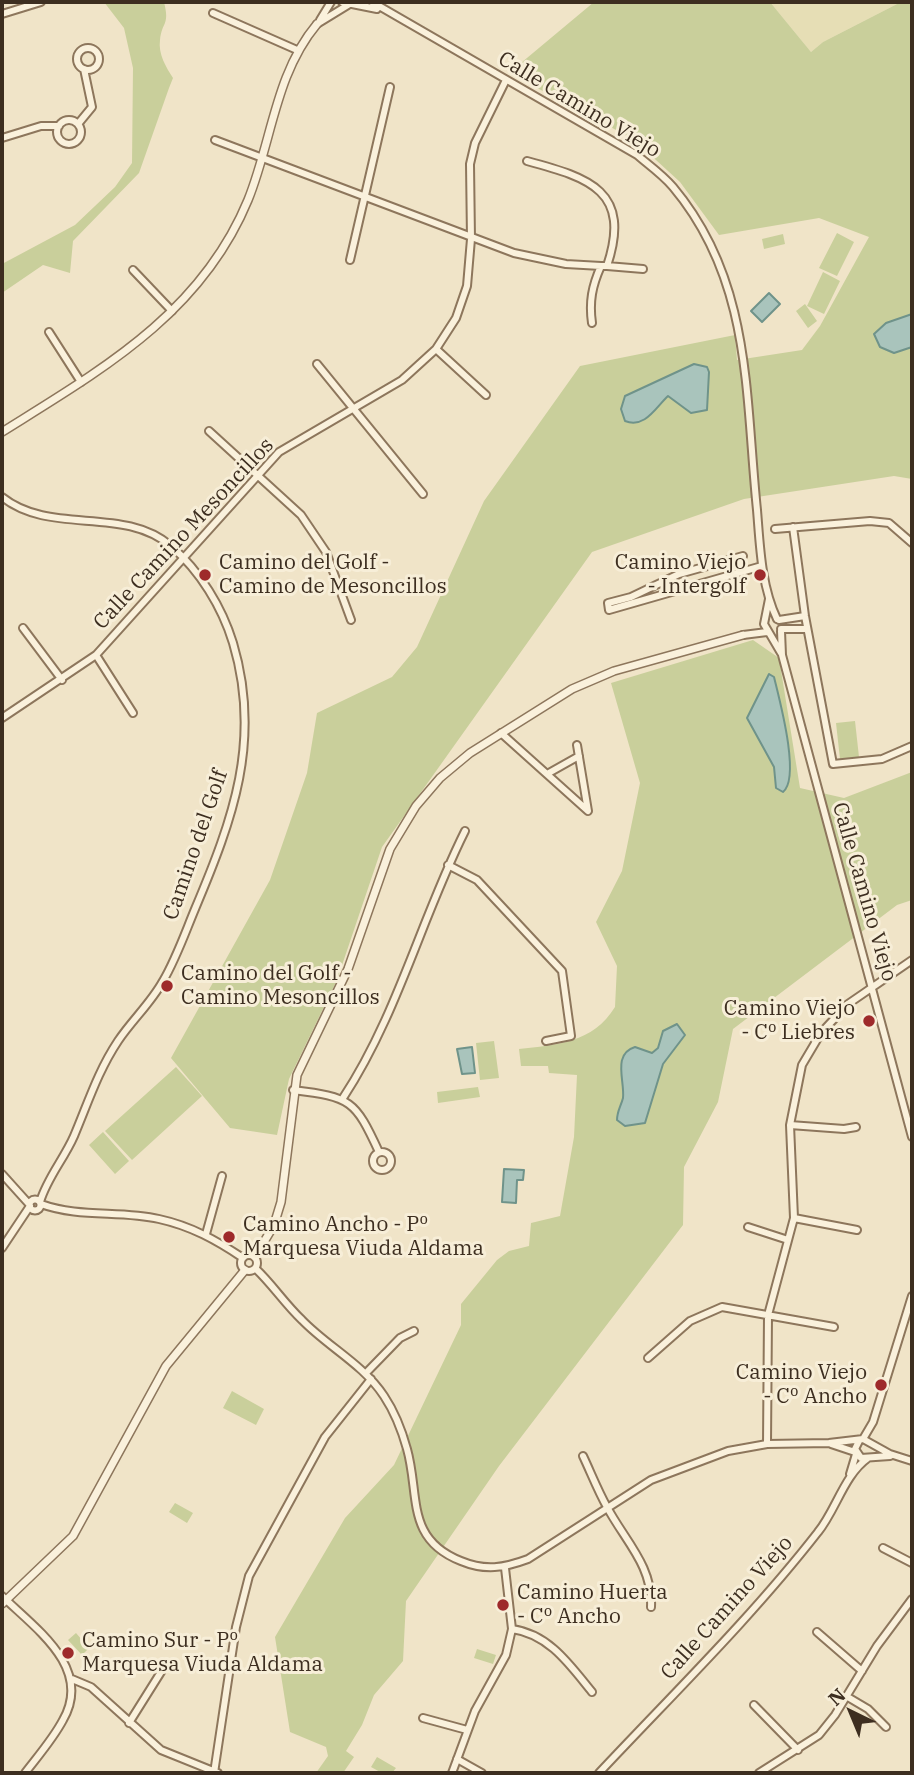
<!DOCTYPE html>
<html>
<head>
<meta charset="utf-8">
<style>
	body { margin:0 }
	#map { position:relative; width:914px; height:1775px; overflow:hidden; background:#f0e4c8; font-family:"IBM Plex Serif",serif }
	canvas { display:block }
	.frame { position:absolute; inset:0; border:4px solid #3d2e20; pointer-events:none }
	.north { position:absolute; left:816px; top:1677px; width:70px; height:70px; -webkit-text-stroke:5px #f7eed8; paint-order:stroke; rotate:317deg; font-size:19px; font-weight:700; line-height:28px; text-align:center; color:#3d2e20 }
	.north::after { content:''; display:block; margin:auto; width:24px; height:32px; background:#3d2e20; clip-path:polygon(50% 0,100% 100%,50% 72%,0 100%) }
</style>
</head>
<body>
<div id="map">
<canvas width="914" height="1775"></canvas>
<div class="frame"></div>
<div class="north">N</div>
</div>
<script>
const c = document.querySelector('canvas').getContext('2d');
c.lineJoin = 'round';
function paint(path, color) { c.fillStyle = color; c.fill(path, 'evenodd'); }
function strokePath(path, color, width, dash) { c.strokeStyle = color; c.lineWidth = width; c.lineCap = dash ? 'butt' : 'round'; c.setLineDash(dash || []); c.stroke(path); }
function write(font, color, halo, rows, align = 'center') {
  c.font = font + ' "IBM Plex Serif",serif'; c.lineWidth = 6; c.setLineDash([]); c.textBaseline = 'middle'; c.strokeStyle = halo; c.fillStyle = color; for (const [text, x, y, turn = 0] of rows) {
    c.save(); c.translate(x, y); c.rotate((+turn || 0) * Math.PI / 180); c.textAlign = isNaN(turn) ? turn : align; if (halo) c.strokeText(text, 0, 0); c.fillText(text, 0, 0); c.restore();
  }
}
paint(new Path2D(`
	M770,2H901L823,42L811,52Z`), '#e6deb5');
paint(new Path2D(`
	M104,2H164C170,26 162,21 160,40C158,54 166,67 173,78L169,88L139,173L73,241L70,273L43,265L2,293V264L75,225L115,187L132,163L133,68L124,28Z
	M594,2H770L811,52L823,42L901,2H912V479L894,476L744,499L592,552L382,847L337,980L289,1079L277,1135L230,1128L171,1058L270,880L307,773L317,713L392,677L417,647L484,501L580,366L735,335L737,360L802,350L820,326L869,237L819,218L719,235L680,182L633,139L509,73Z
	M837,233L854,242L837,276L819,268Z
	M783,234L785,244L764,249L762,239Z
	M823,272L840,281L824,314L807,306Z
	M805,304L817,321L808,328L796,311Z
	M753,640L779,658L800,788L844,798L912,772V900L897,905L733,1029L718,1102L684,1167L683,1225L499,1466L406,1601L403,1661L374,1695L362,1725L346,1751L354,1757L343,1773H316L328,1756L326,1747L290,1732L275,1637L345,1518L394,1465L461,1325V1304L497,1260L509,1251L529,1246L531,1223L560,1216L574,1137L577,1075L549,1073L548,1066H521L519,1049C556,1045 593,1043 615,1007L617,966L596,922L622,871L640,783L611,683Z
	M855,721L859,757L840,759L836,723Z
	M494,1041L499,1078L480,1080L476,1043Z
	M176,1067L202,1096L132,1160L105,1131Z
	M478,1087L480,1097L438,1103L437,1092Z
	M103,1132L129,1161L115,1174L89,1145Z
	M232,1391L264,1409L256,1425L223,1408Z
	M175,1503L193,1513L187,1523L169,1512Z
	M76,1633L89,1648L82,1655L68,1640Z
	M477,1649L496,1655L493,1664L474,1658Z
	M377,1757L396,1768L392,1773H382L371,1767Z`), '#c9cf9b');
const water = new Path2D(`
	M769,293L780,304L762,322L751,311Z
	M912,314V347L894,353L880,347L874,334L886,323Z
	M694,364L707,367L709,372L707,410L691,413L668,396C656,407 645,429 625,421L621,409L625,396Z
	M769,674L774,677C779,698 801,778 783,792L776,788L774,767L747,718Z
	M677,1024L685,1035L663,1064L645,1123L625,1126L617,1120C617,1111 621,1106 623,1098C625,1081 612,1054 635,1047L652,1053L658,1048L663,1031Z
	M472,1047L475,1073L462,1074L457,1049Z
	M504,1169L524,1170L523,1180H517L516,1203L502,1202Z`);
paint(water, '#a9c4bc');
strokePath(water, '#6f938a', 2);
const minor = new Path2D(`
	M342,2L377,9
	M372,2L637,155C649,165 663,175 673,187C752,281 745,394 757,510C760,546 761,585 777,619
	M213,13L297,50
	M2,14L41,2
	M320,20L331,2
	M317,24L348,5
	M77 59a11 11 0 1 1 22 0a11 11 0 1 1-22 0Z
	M57 132a12 12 0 1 1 24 0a12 12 0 1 1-24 0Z
	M78,124L92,107L84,69
	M2,138L41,126H59
	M215,140L514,253L566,264L601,266
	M527,161C590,178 632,191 607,266H601C592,286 589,302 592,323
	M350,260L390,87
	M607,266L643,269
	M133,270L172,311
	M49,332L81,382
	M436,349L486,395
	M317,364L423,494
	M209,431L301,515L326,552L351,620
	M2,497C51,536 123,505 171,546C200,571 222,607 233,643C262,740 233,819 195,909C185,933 176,959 163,981C151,1003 132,1020 118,1041C98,1071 88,1103 74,1136C64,1159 47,1178 40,1202
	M793,527L805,616L833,764L882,759L912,746
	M775,529L870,521L889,523L912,543
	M743,556L679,574L631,597L608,603L609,610L762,566
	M769,599L764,624L781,653
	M779,620L805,616
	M23,628L62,680
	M781,629H807
	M781,631L782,655L912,1137
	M743,635L767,632
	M96,655L133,713
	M2,718L96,655L279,452L402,380L436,349L456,318L467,286L471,239L470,164L475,143L506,80
	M501,733L588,811L577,745
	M547,774L579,756
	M448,865L477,880L562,971L571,1036L546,1041
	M293,1090C351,1097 355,1100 379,1152
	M343,1098C397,1016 421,919 465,831
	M790,1125L844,1129L856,1127
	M373 1161a9 9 0 1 1 18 0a9 9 0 1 1-18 0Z
	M2,1174L29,1204
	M29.5 1205a5.5 5.5 0 1 1 11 0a5.5 5.5 0 1 1-11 0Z
	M41,1204C79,1218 121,1210 159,1219C191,1226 216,1240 243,1258
	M794,1218L857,1230
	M748,1227L788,1240
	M206,1234L222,1176
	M2,1248L30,1206
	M241 1263a8 8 0 1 1 16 0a8 8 0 1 1-16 0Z
	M256,1269C272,1284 285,1304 302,1320C328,1347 363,1364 384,1396C394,1411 402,1431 407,1449C420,1495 405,1539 461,1561C485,1571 504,1568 528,1559L651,1480L728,1451L767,1444L829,1443L863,1439L890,1454L912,1461
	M648,1358L690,1321L722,1307L834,1327
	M366,1373L400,1338L414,1331
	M863,1439L873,1422L912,1296
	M859,1441L855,1449L861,1458L890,1456
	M767,1444L768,1315L794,1218L790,1125L802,1065L821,1033L848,1004L912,960
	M831,1444L855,1452
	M583,1456C591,1473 598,1491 607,1507C625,1541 653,1566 651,1607
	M850,1474L856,1454
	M883,1548L912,1563
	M2,1596C36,1629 93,1668 63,1720C53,1739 38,1756 25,1773
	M512,1629C549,1634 570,1665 592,1692
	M817,1632L862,1671
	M72,1679L91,1687L161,1750L218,1773
	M846,1696L868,1709L886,1727
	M754,1705L798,1750
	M423,1718L467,1730
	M129,1723L166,1664
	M457,1759L482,1773
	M214,1773L236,1627L249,1576L325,1437L371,1379
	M452,1773L475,1711L506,1655L512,1629L505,1568
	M599,1773C673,1694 751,1618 818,1532C836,1510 844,1475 868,1458
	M759,1773L819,1735L835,1715L877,1646L912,1599`);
const tertiary = new Path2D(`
	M2,432C101,370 201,314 248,200C272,141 275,74 317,24
	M255,1257L274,1225L281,1202L297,1075L348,969L390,849L416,806L440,778L470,753L572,689L614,671L743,635
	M2,1604L73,1536L166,1366L245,1270`);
strokePath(minor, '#8d765c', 10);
strokePath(tertiary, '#8d765c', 10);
strokePath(minor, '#faf1dc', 6);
strokePath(tertiary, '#faf1dc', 7);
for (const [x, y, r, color] of [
	[205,575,7,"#9e2a2b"],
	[760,575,7,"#9e2a2b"],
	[167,986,7,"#9e2a2b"],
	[869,1021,7,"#9e2a2b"],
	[229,1237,7,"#9e2a2b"],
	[881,1385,7,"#9e2a2b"],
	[503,1605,7,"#9e2a2b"],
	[68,1653,7,"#9e2a2b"]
]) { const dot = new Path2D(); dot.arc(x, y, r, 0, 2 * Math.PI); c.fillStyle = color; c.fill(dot); strokePath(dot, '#f7eed8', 2.5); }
write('21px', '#3d2e20', '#f7eed8', [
	["Calle Camino Viejo",579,105,31],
	["Calle Camino Mesoncillos",184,534,-47],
	["Camino del Golf",196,845,-71],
	["Calle Camino Viejo",864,892,74],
	["Calle Camino Viejo",727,1608,-48]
]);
write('21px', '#3d2e20', '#f7eed8', [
	["Camino del Golf -",219,563],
	["Camino de Mesoncillos",219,587],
	["Camino Viejo",746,563,"right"],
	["- Intergolf",746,587,"right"],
	["Camino del Golf -",181,974],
	["Camino Mesoncillos",181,998],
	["Camino Viejo",855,1009,"right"],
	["- Cº Liebres",855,1033,"right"],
	["Camino Ancho - Pº",243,1225],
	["Marquesa Viuda Aldama",243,1249],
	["Camino Viejo",867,1373,"right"],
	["- Cº Ancho",867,1397,"right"],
	["Camino Huerta",517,1593],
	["- Cº Ancho",517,1617],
	["Camino Sur - Pº",82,1641],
	["Marquesa Viuda Aldama",82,1665]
], 'left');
</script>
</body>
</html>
